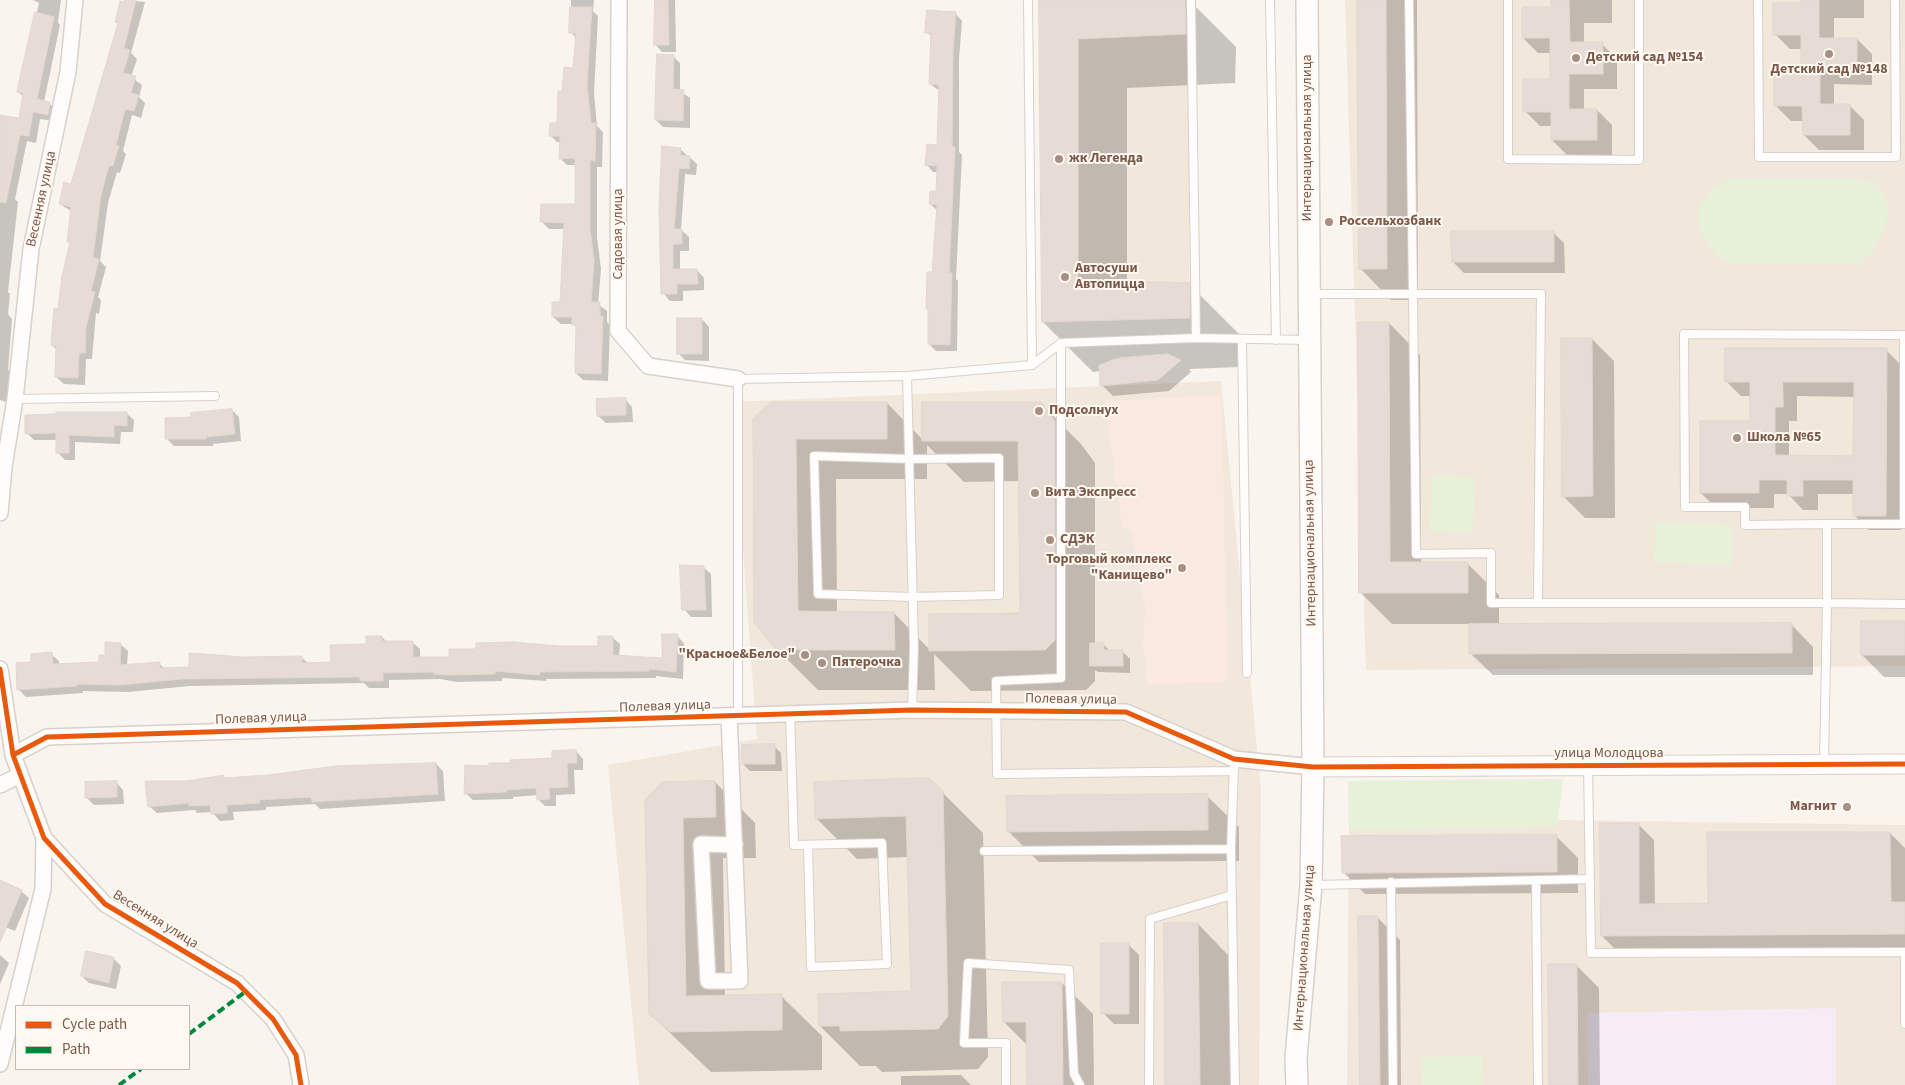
<!DOCTYPE html>
<html>
<head>
<meta charset="utf-8">
<style>
	body { margin:0 }
	#map { position:relative; width:1905px; height:1085px; overflow:hidden; background:#f9f4ee; font-family:"Source Sans 3",sans-serif }
	canvas { display:block }
	.legend { position:absolute; left:15px; top:1005px; width:175px; height:65px; box-sizing:border-box; background:#fff9f1; border:1px solid #cab9ae; margin:0; padding:6px 9px; list-style:none; font-size:15px; color:#7b594a }
	.legend li { display:flex; align-items:center; gap:10px; height:25px }
	.legend b { width:25px; border:1px solid #cab9ae }
</style>
</head>
<body>
<div id="map">
<canvas width="1905" height="1085"></canvas>
<ul class="legend">
<li><b style="height:6px;background:#e8590c"></b>Cycle path</li>
<li><b style="height:6px;background:#00873e"></b>Path</li>
</ul>
</div>
<script>
const c = document.querySelector('canvas').getContext('2d');
c.lineJoin = 'round';
function paint(path, color) { c.fillStyle = color; c.fill(path, 'evenodd'); }
function strokePath(path, color, width, dash) { c.strokeStyle = color; c.lineWidth = width; c.lineCap = dash ? 'butt' : 'round'; c.setLineDash(dash || []); c.stroke(path); }
function write(font, color, halo, rows, align = 'center') {
  c.font = font + ' "Source Sans 3",sans-serif'; c.lineWidth = 4; c.setLineDash([]); c.textBaseline = 'middle'; c.strokeStyle = halo; c.fillStyle = color; for (const [text, x, y, turn = 0] of rows) {
    c.save(); c.translate(x, y); c.rotate((+turn || 0) * Math.PI / 180); c.textAlign = isNaN(turn) ? turn : align; if (halo) c.strokeText(text, 0, 0); c.fillText(text, 0, 0); c.restore();
  }
}
paint(new Path2D(`
	M1039,0H1188L1190,318L1042,322Z
	M1345,0H1905V666L1366,670Z
	M1221,381L1261,790L1259,1085H639L608,765L757,739L732,402Z
	M1349,817L1905,825V1085H1347Z`), '#f2e7db');
paint(new Path2D(`
	M1222,395L1227,682L1148,684L1143,648L1145,606L1132,531L1122,527L1105,401Z`), '#f9e9e1');
paint(new Path2D(`
	M1836,1008V1085H1588L1587,1013Z`), '#f5ecf5');
paint(new Path2D(`
	M1730,179H1859C1863,180 1869,181 1873,184C1903,202 1881,247 1860,263H1727C1691,236 1685,200 1730,179Z
	M1431,476L1475,477L1473,532L1430,531Z
	M1655,522L1733,525L1732,565L1654,562Z
	M1563,779L1557,827L1349,830L1348,781Z
	M1482,1055L1483,1085H1422L1421,1057Z`), '#e7f0d8');
paint(new Path2D(`
	M33,0H61L58,22L60,25L44,102L49,103L56,110L55,121L40,119L36,143L27,141L15,199L18,202L8,292L10,294L8,314L12,319L8,370L11,372L6,402L0,400V117L20,120L24,97L18,92L39,3Z
	M126,0L145,2L131,53L137,59L131,77L142,85L139,97L145,103L141,118L132,115L123,151L126,154L120,173L117,172L108,203L100,261L106,267L98,297L101,300L99,314L96,313L92,359H86L85,385L64,384L56,377L57,350L52,345L71,244L68,241L72,212L60,204L72,185L119,24L116,22Z
	M571,0H594L593,11L598,16L594,93L597,126L603,132L602,167H597V237L601,269L598,304L607,311V322L610,325L608,381L583,380L576,373L578,328L573,324H561L553,317L561,304L565,229H549L542,222L576,206V165H567L560,158L561,142H557L550,135L558,125L563,92L574,69L576,38L571,32Z
	M655,0H675L676,52H662L655,44Z
	M1040,0H1189L1236,47L1235,83L1127,88V283L1189,284L1239,334V367L1189,369L1191,372L1169,391L1113,396L1102,385L1101,371L1093,372L1043,322Z
	M1359,0H1417L1418,300H1391L1360,268Z
	M1552,0H1612V23H1584V44H1602L1617,59V89H1584V110H1597L1612,125V155H1567L1552,140V126H1540L1525,111L1551,81V53H1538L1523,38L1552,8Z
	M1802,0H1864V18H1834V39H1857L1872,54V85L1834,84V105H1849L1864,120V150H1819L1804,135V121H1791L1776,106L1802,75V49H1790L1775,34L1802,4Z
	M955,13L962,21L959,59V152L962,155L956,279L958,281L957,351H936L929,344V311L927,309L934,273L938,211L930,204L937,192L938,172H933L926,164L938,146L940,91L930,84L932,37L927,32Z
	M673,56L680,63V91L690,98V128L663,127L656,120Z
	M680,149L697,164L696,175L685,174L681,230L689,237V251H680V271L697,270L704,278V290L683,291V301H670L663,293Z
	M1553,232L1564,243L1565,273H1464L1453,262Z
	M702,319L709,327V361L685,360L678,353Z
	M1389,323L1420,355L1421,563H1467L1499,595V625L1791,624L1813,647V675H1493L1470,653V624H1392L1361,593Z
	M1592,339L1614,361L1615,518H1585L1563,496Z
	M1886,350L1901,365V530H1869L1854,515V494H1818V510H1803L1788,494H1774V508H1716L1701,493L1751,422V396H1741L1726,381ZM1797,396L1855,397V457L1789,456V421H1797Z
	M625,399L632,407L633,422L606,423L598,416Z
	M887,403L923,440L1040,403L1081,444L1095,463V644H1103L1111,652H1123L1130,659V673L1098,672L1095,670V681L1086,690L971,691L934,654L935,690H818L777,649L755,420ZM927,445L964,482L1020,481L1021,614L930,650L894,613H837L836,479H927Z
	M232,410L239,417L241,441L213,444V446H174L166,438L192,419Z
	M126,413L134,420L133,432H121L120,444L75,442V460H65L57,452V440H34L27,433Z
	M703,567L711,574L712,617H691L684,609Z
	M1905,622V677H1884L1862,655Z
	M677,636L684,643L683,679L656,676V678L546,679V681L502,678V681L457,682L440,679L389,680V688H369L364,683L190,686L128,692L83,691V693L26,697L19,690L33,663L51,654L59,661V665L100,664L120,644L128,651L127,666L159,663L165,669L190,668L244,658L301,657L309,664H332L382,637L387,642H412L420,649V658H451L559,648L599,647L612,637L620,644L619,657L663,659Z
	M774,746L781,753L782,771H750L743,764Z
	M576,751L583,759V770H574L575,794L556,795V806H545L538,799V795L513,797V799L473,800L465,793L490,767L554,759Z
	M436,764L443,771L445,801L320,809L315,804L266,807V810L233,812L234,820L220,821L212,812L197,813L195,810L157,813L149,806L187,782L224,777L226,779Z
	M116,782L123,790L124,804L94,805L87,798Z
	M715,782L755,823L756,858H723L725,996H781L822,1036V1070L711,1072L650,1014L647,800Z
	M942,792L983,833L988,1057L978,1069L882,1072L876,1066H860L820,1026L913,992L908,857L857,859L816,818Z
	M1207,796L1239,827V861L1039,862L1008,831Z
	M1638,824L1654,840L1655,905H1709L1890,833L1905,848V950L1618,952L1602,936Z
	M1556,836L1578,858V893L1365,894L1343,872Z
	M0,882L21,891L29,898L15,931L0,925Z
	M1378,918L1400,940L1401,1085H1361Z
	M1198,924L1229,956L1230,1085H1167Z
	M1128,944L1139,955V1024H1114L1103,1013Z
	M87,953L114,959L121,966L116,989L89,983L82,976Z
	M0,955L9,963L0,984Z
	M1577,966L1599,988L1600,1085H1550Z
	M1062,983L1093,1014L1094,1085H1028L1027,1045L1004,1022Z
	M961,1075L971,1085H901V1076Z`), '#0003');
const building = new Path2D(`
	M125,0H136L124,48L130,50L123,73L136,76L131,93L139,95L134,111L125,109L116,145L119,146L113,166L109,165L101,195L93,257L99,259L91,291L95,292L86,327L85,353H79L78,378L55,377L56,346L51,345L54,308L58,309L62,276L70,242H67L71,207L59,204L64,182L71,184L118,23L115,22L120,1L124,2Z
	M655,0H668L669,45H654Z
	M1039,0H1185L1186,34L1078,39V280L1190,283V318L1042,322Z
	M1357,0H1386L1387,269H1359Z
	M1551,0H1569L1570,42H1603V74H1569V109H1597V140H1551V112H1523V79H1550V38H1522V7H1551Z
	M1801,0H1819V38H1857V70H1820V104H1850V135H1803L1802,106H1774V74H1801V35H1773V3H1801Z
	M570,7H592L587,85L591,123H596L595,161L590,160V229L594,261L591,302H600V316L603,317L601,374L575,373L576,325H572V317H552V302H560L564,223L540,222L541,204H575V158L559,159L560,136H549L550,123H557L558,91H562L564,67L573,68L576,33H569Z
	M927,10L956,12L953,51L952,146L955,147L949,273H952L950,345L928,344V309H926L927,272H932L937,205L929,204L930,191H936L937,166L925,165L927,144L937,145L939,85L929,84L931,33H925Z
	M35,12L54,17L37,99L50,102L48,115L33,112L29,136L20,135L6,203L0,202V115L19,118L23,93L17,92Z
	M657,54L674,55L673,89L684,90L683,121L655,120Z
	M662,146L681,148L680,155L690,156L689,169L679,168L674,229H682V244H673V269H697L698,284H677V294H661L659,208Z
	M1451,231H1554V262H1452Z
	M677,318H702V354H677Z
	M1358,322H1389L1390,562H1468V593H1359Z
	M1561,338H1592L1593,496L1562,497Z
	M1725,348H1887L1886,516H1853V480H1803V496H1787V480H1759V493H1700V421H1750V382H1725ZM1783,382H1854L1853,456L1775,455V407H1783Z
	M1168,354L1181,360L1158,380L1100,386L1099,365L1119,358Z
	M626,398V415L597,416L596,399Z
	M771,402H887V439H796L798,611L894,612L895,650H776L754,622L753,419Z
	M922,402H1041L1055,421V640L1045,650L929,651V614L1020,613L1018,441H922Z
	M232,409L235,434L206,437V439H165V418L191,417V413Z
	M56,412H127V426L114,425V437L69,435V453H56V433L25,434V415L56,414Z
	M680,565L704,566L706,610H682Z
	M1861,621H1905V655H1861Z
	M1792,623V653L1469,654V624Z
	M662,634H678L676,672L649,669V671L540,672L539,675L495,671V674L449,675L434,674V672L383,673V681H360V677L182,679L120,685L76,684L77,686L17,690L16,663L31,662V654L52,652L53,664L99,662V655H105V642L121,643L120,665L160,662V668L189,667V653L244,657L302,656V663L331,662L330,645L366,644V636H382V641H413V657H449V649H476V643L513,642L559,646H598V636H613V655L662,658Z
	M1090,643H1104V650H1123V666H1090Z
	M775,744V764H742V745Z
	M576,750L577,763H567L568,787L549,788L550,799L537,800L536,788L506,790V792L464,794L465,765L489,766V763H510V760L552,758V751Z
	M436,763L438,794L312,802L311,797L259,800L260,803L227,805V813L211,814L210,805L189,806V803L148,807L145,781H187L224,775V778L268,775L336,766Z
	M929,778L943,791L948,1016L938,1029L840,1031V1026H819L818,994L911,991L906,816L815,819L814,782Z
	M117,781V797L85,798V782Z
	M715,781L716,817L683,818L686,996L782,994V1030L670,1032L649,1014L645,800L662,782Z
	M1208,794V830L1007,832L1006,796Z
	M1600,823H1639V904L1708,903L1707,832H1890L1891,902H1905V934L1601,936Z
	M1557,835V872L1342,873L1341,836Z
	M0,880L22,890L0,942Z
	M1358,916H1378L1380,1085H1360Z
	M1164,923H1198L1200,1085H1165Z
	M1101,943H1129V1014H1101Z
	M86,951L114,957L109,983L81,976Z
	M1548,964H1577L1578,1085H1549Z
	M1002,982H1062L1063,1085H1027L1026,1022H1003Z`);
paint(building, '#e6dcd5');
strokePath(building, '#e3d7cf', 1);
const service = new Path2D(`
	M1028,0L1032,365
	M1191,0L1196,338
	M1270,0L1276,340
	M1409,0L1413,294H1541L1538,603
	M1508,0V159L1639,160V0
	M1758,0L1759,157H1896L1895,0
	M1311,294H1413L1416,554L1491,553V603H1827L1824,764
	M1904,335V524H1827V603L1905,604
	M1242,340L1247,673
	M1061,343V678L996,681L997,774L1234,771
	M15,399L215,396
	M814,456L910,459L999,458V595L912,597L818,594Z
	M1827,524L1745,525V507H1685L1684,334L1905,335
	M912,710L914,648L907,376L1032,365L1061,343L1196,338L1308,340
	M790,714L794,845L882,843L887,964L811,967L808,845
	M738,716V379L907,376
	M1588,765L1591,953L1905,952V1024
	M1234,767L1231,849L1235,1085
	M984,851L1231,849
	M1536,880L1538,1085
	M1391,882L1393,1085
	M1313,885L1588,879
	M1006,1085V1043H964L968,963L1069,970L1074,1074L1080,1085
	M1149,1085L1150,919L1232,895`);
const minor = new Path2D(`
	M619,0L618,331L648,366L738,379
	M0,513L4,467L15,399L31,249L68,72L75,0
	M0,669L13,755L44,838L105,904L237,983L273,1019L296,1055L301,1085
	M729,716L740,981H708L701,844L735,845
	M13,755L47,737L912,710L1126,712L1234,759L1313,767
	M0,785L20,775
	M0,1064L43,889L44,838`);
const tertiary = new Path2D(`
	M1313,767L1905,764`);
const secondary = new Path2D(`
	M1297,1085L1296,1058L1311,885L1313,767L1307,0`);
strokePath(service, '#d8d0ca', 10);
strokePath(minor, '#d8d0ca', 18);
strokePath(tertiary, '#d8d0ca', 21);
strokePath(secondary, '#d9d0ca', 24);
strokePath(service, '#fefdfc', 8);
strokePath(minor, '#fefdfc', 15);
strokePath(tertiary, '#fefdfc', 19);
strokePath(secondary, '#fefdfc', 21);
strokePath(new Path2D(`
	M189,1034L245,992
	M119,1085L141,1069`), '#00873e', 4, [8, 4]);
strokePath(new Path2D(`
	M0,669L13,755L44,838L105,904L237,983L273,1019L296,1055L301,1085
	M13,755L47,737L912,710L1126,712L1234,759L1313,767L1905,764`), '#e8590c', 5);
for (const [x, y, r, color] of [
	[1829,54,5,"#a78f83"],
	[1576,58,5,"#a78f83"],
	[1059,159,5,"#a78f83"],
	[1329,222,5,"#a78f83"],
	[1065,277,5,"#a78f83"],
	[1039,411,5,"#a78f83"],
	[1737,438,5,"#a78f83"],
	[1035,493,5,"#a78f83"],
	[1050,540,5,"#a78f83"],
	[1182,568,5,"#a78f83"],
	[805,655,5,"#a78f83"],
	[822,663,5,"#a78f83"],
	[1847,807,5,"#a78f83"]
]) { const dot = new Path2D(); dot.arc(x, y, r, 0, 2 * Math.PI); c.fillStyle = color; c.fill(dot); strokePath(dot, '#fff9f1', 2); }
write('bold 14px', '#7b594a', '#fff9f1', [
	["Детский сад №154",1586,58],
	["Детский сад №148",1829,70,"center"],
	["жк Легенда",1069,159],
	["Россельхозбанк",1339,222],
	["Автосуши",1075,269],
	["Автопицца",1075,285],
	["Подсолнух",1049,411],
	["Школа №65",1747,438],
	["Вита Экспресс",1045,493],
	["СДЭК",1060,540],
	["Торговый комплекс",1172,560,"right"],
	["\"Канищево\"",1172,576,"right"],
	["\"Красное&Белое\"",795,655,"right"],
	["Пятерочка",832,663],
	["Магнит",1837,807,"right"]
], 'left');
write('14px', '#7b594a', '#fff9f1', [
	["Интернациональная улица",1308,138,-90],
	["Весенняя улица",42,199,-78],
	["Садовая улица",619,234,-90],
	["Интернациональная улица",1311,543,-91],
	["Полевая улица",1071,700,1],
	["Полевая улица",665,707,-2],
	["Полевая улица",261,719,-2],
	["улица Молодцова",1609,754],
	["Весенняя улица",155,920,32],
	["Интернациональная улица",1305,948,-86]
]);
</script>
</body>
</html>
